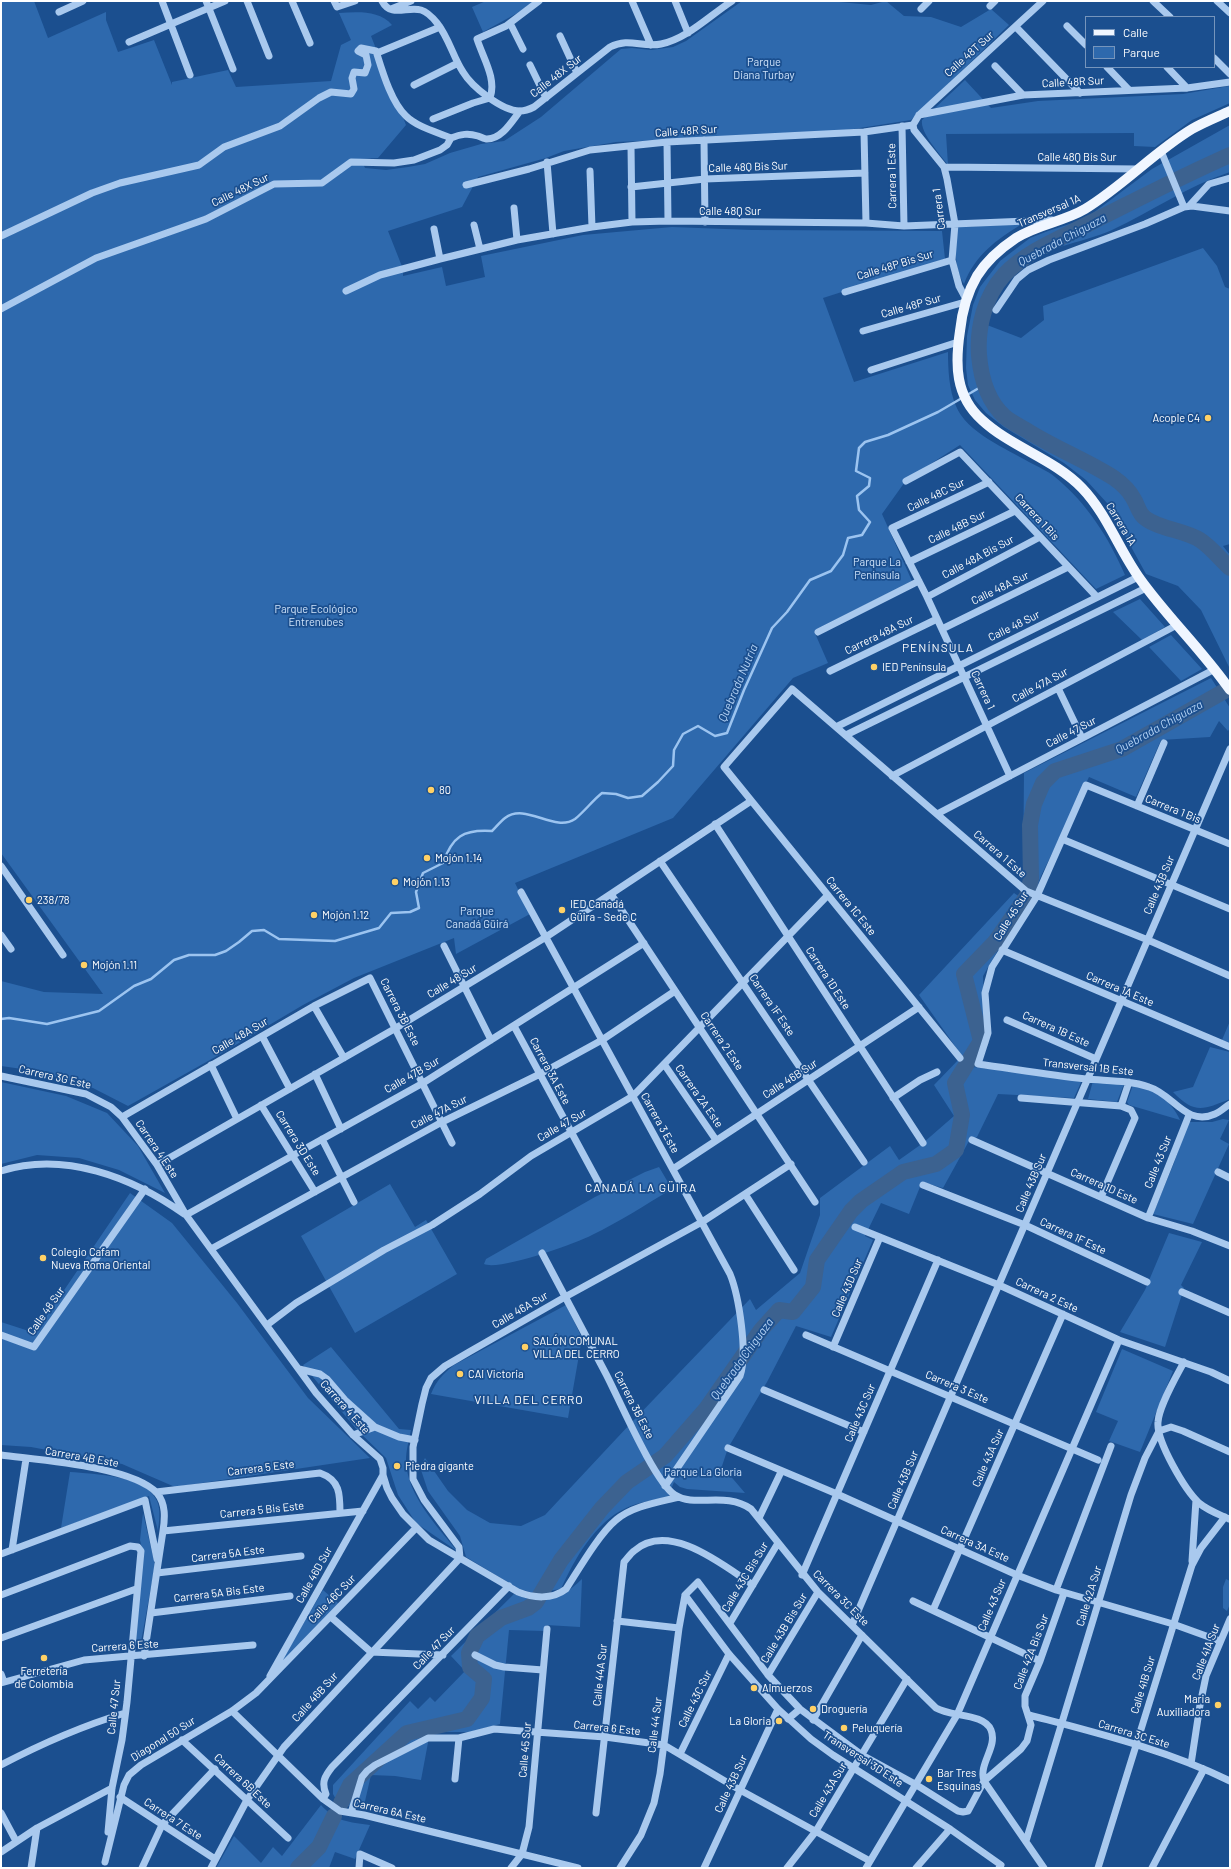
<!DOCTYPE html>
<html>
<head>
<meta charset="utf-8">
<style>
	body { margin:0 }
	#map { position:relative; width:1231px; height:1869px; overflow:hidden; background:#1b4f8f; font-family:Barlow,sans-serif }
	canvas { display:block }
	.frame { position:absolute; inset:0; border:2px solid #fff; pointer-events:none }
	.legend { position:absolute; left:1085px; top:16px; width:130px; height:52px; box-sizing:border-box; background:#1b4f8f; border:1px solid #7695bc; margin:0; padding:5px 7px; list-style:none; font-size:12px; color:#fff }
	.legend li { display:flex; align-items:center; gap:8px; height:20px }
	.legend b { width:20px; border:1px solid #7695bc }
</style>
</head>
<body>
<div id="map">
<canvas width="1231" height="1869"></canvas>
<div class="frame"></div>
<ul class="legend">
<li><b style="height:5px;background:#f0f6ff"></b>Calle</li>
<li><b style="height:11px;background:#2e69ad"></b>Parque</li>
</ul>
</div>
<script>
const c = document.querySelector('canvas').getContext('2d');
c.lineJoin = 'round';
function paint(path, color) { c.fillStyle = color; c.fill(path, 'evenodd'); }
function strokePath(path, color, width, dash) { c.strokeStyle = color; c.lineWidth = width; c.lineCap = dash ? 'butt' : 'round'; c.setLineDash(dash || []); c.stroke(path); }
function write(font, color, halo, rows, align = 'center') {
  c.font = font + ' Barlow,sans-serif'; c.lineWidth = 3.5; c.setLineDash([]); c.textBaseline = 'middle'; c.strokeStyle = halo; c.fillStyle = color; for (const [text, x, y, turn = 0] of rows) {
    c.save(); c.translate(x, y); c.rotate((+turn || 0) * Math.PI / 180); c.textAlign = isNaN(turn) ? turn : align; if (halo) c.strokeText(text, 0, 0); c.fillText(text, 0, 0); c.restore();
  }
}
paint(new Path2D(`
	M1,1H34L48,38L106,12V20L118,52L154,40L172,85V82L228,70L236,87L331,81L341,45L351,40L339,13C358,12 379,10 392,25L371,36L406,125L378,158L361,159L365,168L386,170L408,167L425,164L450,153L481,144L504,141L541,117L621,49L632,48L651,50L673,47L686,41L742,1H829L871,5L886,1L904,16L931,17L961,27L991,9L1009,25L911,120L828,133L616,142L564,151L546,158L478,177L462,207L388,231L403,269V276L442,267L446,286L485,277L481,256L583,235L672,227L752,230L942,231L945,259L823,298L854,382L948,352C948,369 949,390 956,406C966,432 1007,449 1029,462C1038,467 1048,471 1055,477C1087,503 1109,538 1125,575L1096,589L960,445L907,479L882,514L912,581L814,631L828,663L793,678L673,818L515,883L530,914L456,954L454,938L354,978L303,1005L217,1056L128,1106L93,1088L36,1071L1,1066V981L44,992L103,994L1,853Z
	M486,1H534L521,11L483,32L472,7Z
	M965,80L991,108L1038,101L1183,94L1229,86L1230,103L1192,120L1155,147L1134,146V133L946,134L948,165C940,154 920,133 922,120Z
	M1230,125V172C1188,186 1152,211 1112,230C1081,244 1041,246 1015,272C1000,286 991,305 987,325L1021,338L1044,320L1043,306L1203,248L1217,266L1225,287L1230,289V544L1223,546L1230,555V669L1201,610L1178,586L1146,574L1107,503L1086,480L1064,463L1004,427L986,413L975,400L968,385L966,368L967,336L973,305L980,287L1000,261L1030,238L1048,231L1085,219L1152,169Z
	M1022,224C996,240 975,255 964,284C953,266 956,247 957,227Z
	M1140,599L1165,627L1142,640L1113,612Z
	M1171,635L1202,669L1181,681L1149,647Z
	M1211,678L1230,708V728L1228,731L1219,721L1210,737L1161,740L1136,797L1089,777L1041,876L1035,892L1023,881L1024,773Z
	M1014,893L1030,904L1002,943L983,976L985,1041L973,1067L1082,1080L1074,1098L998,1094L977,1137L969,1141L943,1188L922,1182L909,1214L881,1203L865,1236L873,1240L831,1337L796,1326L767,1382L728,1448L722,1466L745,1493L687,1489L680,1487L674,1482L668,1497C654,1500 638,1502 626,1508C595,1522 574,1560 561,1589L534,1593L519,1589L466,1557L460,1536L428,1491L420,1467L425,1458L448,1491L467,1510L490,1523L521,1526L545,1515L631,1423L750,1299L756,1310L800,1273L820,1215V1198L890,1146L899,1160L923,1143L954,1116L934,1085L962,1056L919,995Z
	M1230,1021V1043L1222,1040Z
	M1210,1047L1230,1052V1099C1203,1110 1194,1114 1173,1092L1193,1087Z
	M1093,1081L1124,1084L1117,1102L1088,1099Z
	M1,1082L66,1096L107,1113L138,1146L165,1193L119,1170L79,1158L37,1155L1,1164Z
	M1133,1085C1153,1088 1172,1101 1180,1120L1129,1105L1127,1102Z
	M1223,1119L1229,1120L1220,1139L1229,1144L1193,1224L1153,1214L1174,1163L1188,1122H1212Z
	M659,1167L672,1189C645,1205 619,1222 592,1235C575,1244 499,1271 484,1264L486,1259L595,1197L645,1172Z
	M390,1184L415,1227L426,1220L457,1274L355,1333L301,1236Z
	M130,1193L172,1223L237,1303L308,1398L370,1458L175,1487L122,1464L31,1447L1,1445V1322L35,1333Z
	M1169,1233L1202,1242L1181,1285L1184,1288L1165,1347L1120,1332L1145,1290Z
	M566,1305L582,1338L568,1418L431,1394C436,1381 443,1374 454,1365Z
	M331,1347L399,1429L411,1430C409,1440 406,1450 406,1461C407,1495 437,1526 457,1551L416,1523L398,1495L386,1458L357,1430L303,1365Z
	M1122,1349L1173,1371L1140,1452L1109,1441L1118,1421L1096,1412Z
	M70,1472C94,1474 146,1475 157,1501C161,1510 159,1522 158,1531L149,1496L61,1528Z
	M143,1513L155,1565L141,1642H135L143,1552L140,1540Z
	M582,1579L580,1627L546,1625L545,1631L509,1630L500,1724L470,1732H430L421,1780L395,1776L371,1775L363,1810L338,1803L333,1794V1785L410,1701L418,1709L430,1697L435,1702L465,1671L451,1656L514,1594C542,1606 561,1600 582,1579Z
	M1226,1579L1230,1581V1604L1227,1611L1223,1608V1587Z
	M323,1590L339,1604L279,1665Z
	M321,1805C336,1822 349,1822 370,1825L355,1859L335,1852L329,1868H216L234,1836L261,1863L273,1847L282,1856Z`), '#2e69ad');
strokePath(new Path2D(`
	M967,395L984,385
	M1,1019L9,1018L47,1024L99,1011L134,986L151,979L174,960L189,955H215L226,951L239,942L252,931L264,930L279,939L335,941L379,928L391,913L410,912L419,908L416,892L423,873L443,863C452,837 463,829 492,831C496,827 500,822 505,818C526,802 554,833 575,819C583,813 594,799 602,793L616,794L628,798L642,796L658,782L673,766L674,750L683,734L698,726L715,736L727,733L744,690L772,628L787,612L810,580L831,571L843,555L848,538L862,535L870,522L859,510L857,496L869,486L870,478L856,471L859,448L865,442L888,435L938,412L962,398`), '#9cc4f0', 2.5);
strokePath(new Path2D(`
	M1230,155C1182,176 1136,200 1090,223C1061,238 1027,251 1004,275C985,296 977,327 979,355C981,379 987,401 1005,417C1011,422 1019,426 1026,430C1054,448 1086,460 1114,478C1121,483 1129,490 1133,498C1138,505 1138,513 1145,518C1159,529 1184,530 1200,540C1211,547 1221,560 1230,568
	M341,1803L350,1785L407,1733L467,1719L482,1698L484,1679L470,1667L469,1653L477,1636L501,1618L528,1608L536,1602L561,1560L602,1508L627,1482L665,1456L706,1409L761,1330L779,1310L793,1312L813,1287L817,1260L851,1211L861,1201L903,1172L936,1164L956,1150L962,1115L955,1083L981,1041L964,974L995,942L1027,896L1031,879L1030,825L1034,804L1043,783L1055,771L1122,749L1230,688
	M298,1868L319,1847L334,1816`), '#3c6290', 16);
strokePath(new Path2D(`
	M162,1L190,75
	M206,1L233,69
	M247,1L269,56
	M292,1L310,43
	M334,1L337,7L355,1
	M382,1C391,18 407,6 421,10C428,12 433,18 437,23C449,38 453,57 463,72C472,87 502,111 520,111C525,111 530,109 534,107L610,47C629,37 642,48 661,44C688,38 709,16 732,1
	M632,1L651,45
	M675,1L688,33
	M1153,1L1170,17
	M1217,1L1230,13
	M990,6L995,1
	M391,9L411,1
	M921,9L929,1
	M59,12L83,1
	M510,23L523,49
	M1067,26L1086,45
	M1016,27L1080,93
	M560,36L577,73
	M129,42L225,1
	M377,53L440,27
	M1214,58L1230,74
	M530,65L546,98
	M995,66L1023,95
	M1107,67L1129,90
	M1167,67L1187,88
	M414,85L458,63
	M919,115L1023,95L1187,88L1230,82
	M433,119L473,103L490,98C497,79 483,58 477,39L506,26L539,1
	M913,125L914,130L944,167L947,179L955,224L952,260L959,286L966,299
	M913,125L919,115L1043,1
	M902,126L904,226
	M864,132L866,223
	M704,140L705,222
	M667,142L668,221
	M631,146L632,222
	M1161,151L1184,207
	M547,162L553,234
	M944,167L1138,169
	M590,171L592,227
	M466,185L529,169L590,150L667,142L864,132L913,125
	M631,187L705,179L865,173
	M1189,206L1209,184L1230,178
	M514,208L517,240
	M474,225L480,249
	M434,229L440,259
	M1,236L92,193L120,183L199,165L224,147L280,126L319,98L331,92L351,94L354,89L352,78L354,72L365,73L368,65L366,55L358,51L361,48L376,51C382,70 391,102 406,116C417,127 437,132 451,138
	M346,291L380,275L440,259L517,240L592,227L632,222L668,221L866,223L904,226L1052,220
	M845,292L952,260
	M1,309L96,258L206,219L274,184L322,183L351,162L394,163L414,160L440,150L447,145L451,138C461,134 468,133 478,136C481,137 485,139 487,139C502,139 512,121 520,111
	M996,310L1017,279L1028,270L1049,260L1145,224L1184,207L1192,206L1230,211
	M863,331L965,302
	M871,370L958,342
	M906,481L960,452L1097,597
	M989,482L892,528L927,597L1010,776
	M909,562L1015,511
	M927,597L1040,537
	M942,629L1068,567
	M818,632L919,581
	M830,671L937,619
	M1058,688L1082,738
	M836,727L1138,577
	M846,735L1146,588
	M892,776L1177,625
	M1137,806L1164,743
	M937,814L1215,669
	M715,824L923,1143
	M1062,839L1230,909
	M1230,844L1086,785L1037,896L992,967L985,993L988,1033L978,1064C1014,1069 1050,1075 1086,1079C1108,1081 1129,1080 1149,1087C1173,1094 1186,1127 1215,1114C1220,1112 1225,1107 1230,1104
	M660,861L864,1162
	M1,866L63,955
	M521,892L730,1274C739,1296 748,1354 740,1376L665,1486
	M611,894L815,1202
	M1,935L11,949
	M444,946L491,1040
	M1002,950L1230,1047
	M314,1006L344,1058
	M1007,1020L1096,1059
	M514,1026L602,1189
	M262,1036L290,1089
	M960,1058L724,767L792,689L1026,891L1148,940L1230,976
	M664,1064L716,1140
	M211,1065L237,1119
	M315,1074L341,1129
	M1,1076L86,1094L111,1107L122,1117L157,1165L186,1215L316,1393L353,1435L380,1459L383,1468V1475L387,1488L392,1498L403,1514L429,1540L518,1592C533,1598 552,1600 566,1589C579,1569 599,1534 616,1520C632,1506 659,1502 679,1497
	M893,1098L920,1080L937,1072
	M1021,1098L1121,1106L1131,1110L1135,1118L1101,1197
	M261,1105L315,1192
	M1121,1106L1129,1082
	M122,1117L314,1006L370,978L452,1143
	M322,1139L354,1202
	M972,1140L1148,1218L1192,1231L1230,1246
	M157,1165L396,1028L546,937L751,801
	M673,1169L919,1007
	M1,1171C64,1151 132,1177 184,1214
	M1218,1172L1230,1178
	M923,1185L1025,1225L1147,1282
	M745,1194L794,1270
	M186,1215L423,1083L644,943
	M1148,1218L1189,1115
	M855,1227L999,1285L1119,1340L1211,1372L1230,1381
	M211,1249L442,1122L540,1074L602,1040L675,991
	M542,1253C563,1293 585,1334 606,1374C619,1399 655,1483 675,1495C695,1508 725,1491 751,1509L818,1592L936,1708C951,1717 984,1713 991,1730C998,1747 978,1764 984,1781L1044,1868
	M1182,1292L1230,1313
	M267,1325L296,1303L384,1250L432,1225L480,1194L531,1156L633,1096L828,895
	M1,1335L34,1347L145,1189
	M806,1335L1098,1460
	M833,1347L880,1237
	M1184,1362C1176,1377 1159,1406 1158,1422C1156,1441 1185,1490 1199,1503C1207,1510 1220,1515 1229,1519
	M299,1369L320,1374L327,1379L345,1400L375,1427L399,1437L415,1440
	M764,1390L864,1432
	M1159,1431L1171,1427L1183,1431L1230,1452
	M353,1435L375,1427
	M728,1448L837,1494L1017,1575L1056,1590L1173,1624L1220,1641
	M1,1455C38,1460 132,1466 157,1493C166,1504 165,1518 163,1531L144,1656
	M156,1492L320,1473C340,1480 340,1494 340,1513
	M759,1518L781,1472
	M163,1531L363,1511
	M12,1550L26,1459
	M1,1554L145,1500L157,1559
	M1192,1561L1196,1500
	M157,1573L301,1556
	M802,1575L938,1260
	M1056,1590L1111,1446
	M1,1595L130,1546L138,1547L141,1551L127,1702L122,1740L112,1788L108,1832
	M685,1595L729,1654L778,1709L811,1739L833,1755L950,1829L1001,1865L999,1868
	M913,1601L1040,1661
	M933,1610L1063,1314
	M151,1613L290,1596
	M331,1617L371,1652L443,1655
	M617,1621L679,1628
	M730,1623L778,1543
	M852,1625L1230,749
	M1,1638L136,1589
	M475,1655L495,1665L504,1667L543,1670
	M1,1674L4,1682
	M768,1675L818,1592
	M270,1676L383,1475
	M1,1683L84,1660L253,1645
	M232,1711L323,1799L340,1811L364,1815L578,1868
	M1029,1715C1097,1733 1167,1750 1230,1781
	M788,1719L800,1709
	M813,1720L862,1635
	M182,1740L288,1838
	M680,1754L729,1654
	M1191,1764L1200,1705L1206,1676L1230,1619
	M1,1765C41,1744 82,1726 125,1713
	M455,1779L459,1738
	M120,1797L215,1859
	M323,1799L326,1794C321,1782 325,1776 332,1767L509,1586
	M1,1813L16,1841
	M351,1813L362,1777L367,1771L375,1765L428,1738H459L494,1729L605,1737L664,1745L740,1790L870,1861
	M596,1813L624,1562C627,1559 630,1554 634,1551C669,1520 724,1566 753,1585
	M1026,1841L1131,1495L1145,1458L1159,1431
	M1,1852L37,1828L112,1788
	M105,1862L124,1785L129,1775L141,1765L232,1711L256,1693L416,1528
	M31,1868L37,1828
	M142,1868L162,1825L215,1769
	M211,1868L247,1800L284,1747L460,1558L459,1547L424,1500L413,1479V1447L422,1404L426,1388L431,1378L445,1366L469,1352L565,1297L702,1222L791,1164
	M359,1868L360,1854L392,1868
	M511,1868L522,1854L529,1827L547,1629
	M620,1868L641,1835L654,1803L660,1774L679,1628L685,1595L698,1582L768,1675L800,1709L862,1755L915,1784L958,1811L963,1812L968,1811L984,1781L1021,1749L1027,1741L1031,1725L1025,1706V1696L1040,1661L1064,1593
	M704,1868L778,1709
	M787,1868L816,1831L907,1679
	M866,1868L957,1715L1119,1340
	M916,1868L950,1829
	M1098,1868L1192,1565L1201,1548L1225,1517
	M1152,1868L1204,1769`), '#a9c9ee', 7);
strokePath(new Path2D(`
	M1230,111C1217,117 1204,122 1192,129C1154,152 1123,186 1085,209C1063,222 1038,224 1016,238C1001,248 987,260 977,276C967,293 962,312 960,331C955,364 955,396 982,420C1011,447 1054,459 1082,488C1107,514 1119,550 1140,579C1168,618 1203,651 1230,690`), '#f0f6ff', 10);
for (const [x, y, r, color] of [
	[1208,418,4,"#ffd166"],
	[874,667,4,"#ffd166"],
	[431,790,4,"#ffd166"],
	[427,858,4,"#ffd166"],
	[395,882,4,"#ffd166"],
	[29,900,4,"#ffd166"],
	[562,910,4,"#ffd166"],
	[314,915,4,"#ffd166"],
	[84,965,4,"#ffd166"],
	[43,1258,4,"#ffd166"],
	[525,1347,4,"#ffd166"],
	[460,1374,4,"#ffd166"],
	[397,1466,4,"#ffd166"],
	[44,1658,4,"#ffd166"],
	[754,1688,4,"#ffd166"],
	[1218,1705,4,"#ffd166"],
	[813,1709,4,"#ffd166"],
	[779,1721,4,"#ffd166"],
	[844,1728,4,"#ffd166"],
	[929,1779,4,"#ffd166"]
]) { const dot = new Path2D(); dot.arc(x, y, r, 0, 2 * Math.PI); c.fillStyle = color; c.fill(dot); strokePath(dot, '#1b4f8f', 1.5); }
write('11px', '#fff', '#1b4f8f', [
	["Calle 48T Sur",969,54,-42],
	["Calle 48X Sur",556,76,-38],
	["Calle 48R Sur",1073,82,-3],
	["Calle 48R Sur",686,131,-4],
	["Calle 48Q Bis Sur",1077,157],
	["Calle 48Q Bis Sur",748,167,-2],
	["Carrera 1 Este",892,176,-91],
	["Calle 48X Sur",240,190,-26],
	["Carrera 1",939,209,-97],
	["Calle 48Q Sur",730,211],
	["Transversal 1A",1049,211,-23],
	["Calle 48P Bis Sur",895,265,-17],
	["Calle 48P Sur",911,306,-16],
	["Calle 48C Sur",936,495,-26],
	["Carrera 1 Bis",1037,517,47],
	["Carrera 1A",1121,524,59],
	["Calle 48B Sur",957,527,-26],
	["Calle 48A Bis Sur",978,557,-28],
	["Calle 48A Sur",1000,588,-26],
	["Calle 48 Sur",1014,626,-26],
	["Carrera 48A Sur",879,635,-26],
	["Calle 47A Sur",1040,685,-28],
	["Carrera 1",983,690,65],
	["Calle 47 Sur",1071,732,-27],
	["Carrera 1 Bis",1173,809,22],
	["Carrera 1 Este",1000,854,41],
	["Calle 43B Sur",1159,885,-67],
	["Carrera 1C Este",851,906,51],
	["Calle 45 Sur",1011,916,-58],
	["Carrera 1D Este",828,978,57],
	["Calle 48 Sur",452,981,-31],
	["Carrera 1A Este",1120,989,23],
	["Carrera 1F Este",772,1005,56],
	["Carrera 3B Este",400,1012,63],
	["Carrera 1B Este",1056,1029,24],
	["Calle 48A Sur",240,1036,-30],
	["Carrera 2 Este",722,1041,56],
	["Transversal 1B Este",1088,1067,6],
	["Carrera 3A Este",550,1071,62],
	["Calle 47B Sur",412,1075,-30],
	["Carrera 3G Este",55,1077,13],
	["Calle 46B Sur",790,1079,-33],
	["Carrera 2A Este",699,1096,55],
	["Calle 47A Sur",439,1112,-27],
	["Carrera 3 Este",660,1123,61],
	["Calle 47 Sur",562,1125,-30],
	["Carrera 3D Este",298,1143,58],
	["Carrera 4 Este",157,1149,56],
	["Calle 43 Sur",1158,1162,-68],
	["Calle 43B Sur",1031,1183,-67],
	["Carrera 1D Este",1104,1186,24],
	["Carrera 1F Este",1073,1236,25],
	["Calle 43D Sur",847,1288,-67],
	["Carrera 2 Este",1047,1295,25],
	["Calle 46A Sur",520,1310,-30],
	["Calle 48 Sur",46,1311,-55],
	["Carrera 3 Este",957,1387,23],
	["Carrera 3B Este",634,1405,63],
	["Carrera 4 Este",345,1407,48],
	["Calle 43C Sur",860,1413,-67],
	["Carrera 4B Este",82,1457,10],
	["Calle 43A Sur",988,1458,-66],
	["Carrera 5 Este",261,1468,-7],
	["Calle 43B Sur",903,1480,-67],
	["Carrera 5 Bis Este",262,1510,-6],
	["Carrera 3A Este",975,1544,24],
	["Carrera 5A Este",228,1554,-7],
	["Calle 46D Sur",314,1575,-61],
	["Calle 43C Bis Sur",745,1577,-59],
	["Carrera 5A Bis Este",219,1593,-7],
	["Calle 42A Sur",1089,1596,-73],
	["Carrera 3C Este",841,1598,45],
	["Calle 46C Sur",332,1599,-46],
	["Calle 43 Sur",992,1605,-67],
	["Calle 43B Bis Sur",784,1628,-59],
	["Carrera 6 Este",125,1646,-4],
	["Calle 47 Sur",434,1648,-46],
	["Calle 42A Bis Sur",1031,1652,-69],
	["Calle 41A Sur",1206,1652,-69],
	["Calle 44A Sur",600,1675,-84],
	["Calle 41B Sur",1143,1685,-73],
	["Calle 46B Sur",315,1697,-48],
	["Calle 43C Sur",695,1699,-64],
	["Calle 47 Sur",114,1707,-84],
	["Calle 44 Sur",655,1725,-83],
	["Carrera 6 Este",607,1728,6],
	["Carrera 3C Este",1134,1734,17],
	["Diagonal 50 Sur",163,1739,-32],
	["Calle 45 Sur",525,1750,-85],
	["Transversal 3D Este",863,1759,33],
	["Carrera 6B Este",243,1781,43],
	["Calle 43B Sur",731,1784,-65],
	["Calle 43A Sur",828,1790,-59],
	["Carrera 6A Este",390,1811,13],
	["Carrera 7 Este",173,1819,33]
]);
write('11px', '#cfe3fa', '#1b4f8f', [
	["Parque",764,62],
	["Diana Turbay",764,75],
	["Parque La",877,562],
	["Península",877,575],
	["Parque Ecológico",316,609],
	["Entrenubes",316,622],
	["Parque",477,911],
	["Canadá Güirá",477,924],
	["Parque La Gloria",703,1472]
]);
write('11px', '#fff', '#1b4f8f', [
	["Acople C4",1200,418,"right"],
	["IED Península",882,667],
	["80",439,790],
	["Mojón 1.14",435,858],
	["Mojón 1.13",403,882],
	["238/78",37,900],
	["IED Canadá",570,904],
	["Güira - Sede C",570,917],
	["Mojón 1.12",322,915],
	["Mojón 1.11",92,965],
	["Colegio Cafam",51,1252],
	["Nueva Roma Oriental",51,1265],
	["SALÓN COMUNAL",533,1341],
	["VILLA DEL CERRO",533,1354],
	["CAI Victoria",468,1374],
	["Piedra gigante",405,1466],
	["Ferretería",44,1671,"center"],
	["de Colombia",44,1684,"center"],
	["Almuerzos",762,1688],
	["Maria",1210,1699,"right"],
	["Auxiliadora",1210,1712,"right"],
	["Droguería",821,1709],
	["La Gloria",771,1721,"right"],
	["Peluquería",852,1728],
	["Bar Tres",937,1773],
	["Esquinas",937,1786]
], 'left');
write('italic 12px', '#b5d3f5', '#1b4f8f', [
	["Quebrada Chiguaza",1062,240,-28],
	["Quebrada Nutria",738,683,-67],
	["Quebrada Chiguaza",1159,727,-29],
	["Quebrada Chiguaza",742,1359,-54]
]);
c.letterSpacing = '1px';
write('12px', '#fff', '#1b4f8f', [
	["PENÍNSULA",938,648],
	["CANADÁ LA GÜIRA",641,1188],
	["VILLA DEL CERRO",529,1400]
]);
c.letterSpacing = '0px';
</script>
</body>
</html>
